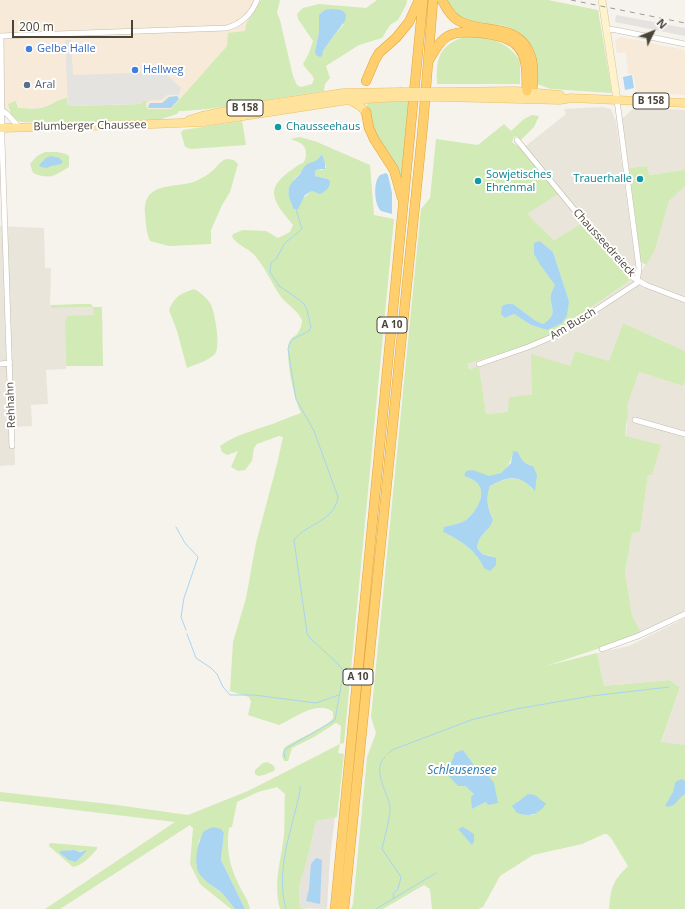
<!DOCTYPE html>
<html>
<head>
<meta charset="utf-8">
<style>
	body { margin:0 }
	#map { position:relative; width:685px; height:909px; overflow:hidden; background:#f6f3ec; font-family:"Open Sans",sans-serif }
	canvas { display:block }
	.north { position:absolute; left:633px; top:12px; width:40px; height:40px; -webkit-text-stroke:3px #fff; paint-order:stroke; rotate:47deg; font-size:11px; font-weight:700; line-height:16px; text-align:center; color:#4b4439 }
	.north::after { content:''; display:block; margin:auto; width:14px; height:18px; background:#4b4439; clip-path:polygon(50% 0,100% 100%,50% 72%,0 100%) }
	.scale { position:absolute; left:12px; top:20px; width:121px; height:18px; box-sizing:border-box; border:2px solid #4b4439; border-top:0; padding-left:5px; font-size:12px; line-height:14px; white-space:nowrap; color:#4b4439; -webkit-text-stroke:3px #fff; paint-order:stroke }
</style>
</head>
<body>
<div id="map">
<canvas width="685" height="909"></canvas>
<div class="north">N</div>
<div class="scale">200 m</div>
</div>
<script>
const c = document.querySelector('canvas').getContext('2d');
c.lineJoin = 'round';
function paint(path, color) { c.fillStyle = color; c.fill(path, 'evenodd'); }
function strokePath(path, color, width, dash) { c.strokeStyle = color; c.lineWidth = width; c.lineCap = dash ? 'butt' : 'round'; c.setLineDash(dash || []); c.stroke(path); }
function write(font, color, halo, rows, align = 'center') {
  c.font = font + ' "Open Sans",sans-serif'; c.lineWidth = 4; c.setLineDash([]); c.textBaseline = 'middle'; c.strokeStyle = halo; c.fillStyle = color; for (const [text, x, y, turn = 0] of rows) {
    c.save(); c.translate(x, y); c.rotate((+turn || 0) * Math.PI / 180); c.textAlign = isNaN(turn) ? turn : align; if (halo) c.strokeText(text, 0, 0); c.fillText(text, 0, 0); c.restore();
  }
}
paint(new Path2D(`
	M602,107L611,109L616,122L636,268L642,270L655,250L669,201L685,186V351L623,323L609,361L575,351L570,366L533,396L509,397V412L486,414L479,367L470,370L467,364L546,339L629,281L628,277L581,224L554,240L531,218L528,212L522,149L566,114L564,109Z
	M635,107L685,110V170L648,175L647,166L629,168L622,119Z
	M0,226L44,228L45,268H51L50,306L52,308L93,307L94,315L65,323L66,369L46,370L48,404L31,405L32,426L14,427L15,465L0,466Z
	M639,372L683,386L685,380V611L640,632L632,615L625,572L632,533L640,532L648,475L625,436L627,426V406Z
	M685,618V745L667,744L661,743L680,687L669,680L604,686L597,653L629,646Z`), '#eae5da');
paint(new Path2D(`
	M0,0H261L246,24L245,31L227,46L171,109H148L146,106V103L148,101L68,106L67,99L39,108H18L17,102L8,104L10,110L0,109Z
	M621,37L685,50V95L637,92L633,74H628L626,52L617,53L615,40Z`), '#f7ead8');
paint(new Path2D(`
	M335,817L330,857L327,909L300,908L299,887L309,853L316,821Z`), '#e6e2dd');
paint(new Path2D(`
	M261,0H279L280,1L277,12L280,20L293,76L297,85L301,87L312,84L314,79C312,73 306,70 303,64L309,53L313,41L298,19L297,14L303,8L319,4L366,8L377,0H407L406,5L398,20L390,25L382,38L359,45L326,66L330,78L325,84L324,91L208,109L183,111H179L177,114L152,122L74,124L50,122H22L15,120L11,115L8,104L16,101L18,108C27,108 38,110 47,106C54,103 60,99 67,98L68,106L142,104V101H149L146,103V106L148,109H171L227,46L228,33L245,31L246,24ZM319,15L344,24L332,38L323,51H315L319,32Z
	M447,0H548L598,10L612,93L551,89L537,84C536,56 532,30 499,25C490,24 480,26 471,23C459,19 453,10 447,0Z
	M466,36C491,40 503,38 520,60V84H437C436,56 439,46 466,36Z
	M410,101L401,188C389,165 367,128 367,103Z
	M532,115L539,116L534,127L521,140L517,136L514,137L512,142L522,149L558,194L528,213L531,218L554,240L581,224L628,277L629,281L546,339L467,364L470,370L479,366L486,414L508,412L509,397L532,395L531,354L570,366L575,351L609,361L623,323L685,351V380L683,386L639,372L627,406L628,410L625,436L661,445L652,475H648L640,532L632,533L625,572L632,615L641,633L624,640L546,666L597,653L604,686L669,680L680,687L661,742L685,745V909H609C611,887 612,882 628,866L611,838L607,834H604L582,844L533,855L500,876L483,907L478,909H432L430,889L424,885L383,909H351L353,904L366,768L367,757L376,733L371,717L421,209L430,198L436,139L478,145L504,124L511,131L524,119ZM540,241L553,252L569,301L547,330L531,325L514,314L505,318L513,304L536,321L543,324C560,313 549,308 551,294C552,291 554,287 556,285L541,266ZM513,452C519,458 524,464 533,466L534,490C519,474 509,477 490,486C485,501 488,506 493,520C489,533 479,532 477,548L482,554L491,556L484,568C476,550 460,540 443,532L445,527C451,525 461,524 466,520C475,513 487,495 478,484C475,480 469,478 464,476L473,470C477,472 483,475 488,476C503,478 511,463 513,452ZM463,750L474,765L486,773V802L472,809L474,794L465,786ZM528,795H536L534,815H526L517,802Z
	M242,121L246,145L191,149L185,147L181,133L183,130Z
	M300,137L317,142L370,165L374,215L394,219L344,743L340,744L338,753L344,754L337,817L316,821L309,853L299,887L300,908L309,909H280C273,883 281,861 284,835C285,821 284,807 285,794L277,787L258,792L237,802L232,827L229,828C226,847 229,865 238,883C242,892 248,899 250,909H245L221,860L224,833L213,827L199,840L196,864L203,878L224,895L235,909H231L200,884L190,864L193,828L190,825L60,909H45L175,822L0,801V792L109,804L188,815L248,791L340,744L341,726L336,723L314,737L292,748L288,761H284L282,756L284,748C294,740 328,727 333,718C333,717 333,713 333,712C318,699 293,719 279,725L248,715L251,702L249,697L230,691L233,642L246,598L256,543L277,464L283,437L279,436L257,444L254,448L252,461L245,470L238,471L231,467L238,451L227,455L222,452L220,446C237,434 256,430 275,423C283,420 292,416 301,413C294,399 285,357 289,343C290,338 294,337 297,334C300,330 302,325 302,320C297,310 288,305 281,297C272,284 266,269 256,257C249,248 239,247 232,237L233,234L243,230L266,231L278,238L290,232L293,225C286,216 275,206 274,193C274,181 289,172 297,166C299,164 301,164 303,163C305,161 306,157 306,155C307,144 299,142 290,139ZM322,154L326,167L323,170L319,169L315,171V176L328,179L318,192L312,191C306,196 300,201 292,205L288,191L294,179L303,170L317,161Z
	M45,152H57L66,154L69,156V167C54,176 50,180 33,173L30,164L37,156Z
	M226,159L234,160L238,164L230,192L222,205L211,230V244L169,246L150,241C146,232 146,223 145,213C143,180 177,189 196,181C202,178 208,175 212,171C218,166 219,162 226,159Z
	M647,166L649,175L685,170V186L669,201L655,250L646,265L641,262L629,168Z
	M194,289C200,292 206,297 210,303C215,311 221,347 215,354C208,361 196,364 187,368L177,331L169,310C175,296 180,294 194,289Z
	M81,304H91L93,307H102L103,366H66L65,323L68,316L94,315L93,307L52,308L50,306L51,305Z
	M267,762L273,765L275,768L274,771L264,775L258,776L255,774V770L263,763Z
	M51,843L97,847V849C92,855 82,866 73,867L49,846V844ZM68,850C75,850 79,852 85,850L86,852L76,862Z`), '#d2eab5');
paint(new Path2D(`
	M616,15L685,28V36L615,22Z
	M65,40H71L73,75L164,72L181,88L179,95H167L162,100L142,101V104L68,106Z`), '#e5e3e0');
paint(new Path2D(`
	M331,9L341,10L344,12L346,15L345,21L332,38L323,51L322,56L320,57L316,55L315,51L319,32V15L325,10Z
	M632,75L634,88L625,90L623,77Z
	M177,96L179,99L171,108H149L148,107L150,103H162L169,97Z
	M322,154L325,163V169H319L315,171V176L328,179L330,182C329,189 326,191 320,194L312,191L305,195L298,209H294C286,192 286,187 299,175C302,172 303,167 306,165C314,160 315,164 322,154Z
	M51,156L59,158L63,162L61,164L51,166L47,168L41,167L39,165L46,158Z
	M386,173L388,175L392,193V214L381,211C374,204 373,182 380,175Z
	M540,241L553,252L569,301L567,315L562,323L547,330L531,325L514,314L505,318L501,314L502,306L507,304H513L536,321L543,324C560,313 549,308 551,294C552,291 554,287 555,285L541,266L534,254V243Z
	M513,451L518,452C521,460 524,464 533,466L537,475L535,491C519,474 509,476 490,486C485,501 488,507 493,520C489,533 479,532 477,548L482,554L496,558V565L490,571L484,568C476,550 460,540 443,532L444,527C451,525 460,524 466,520C475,513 487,495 478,484C475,480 469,478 464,476L466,471L473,470L489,476L501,473L511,463Z
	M463,750L474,765L486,773L494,783L498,803L488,805L486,802L472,809L471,797L474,794L465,786H458L447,774L455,753Z
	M682,779L685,781V794C677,798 676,809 665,806L673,792L675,783L677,781Z
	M528,794L535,795L546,804C538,815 530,817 517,813L512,806Z
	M213,827L221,829L224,833L221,860L245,909H235C231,904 227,899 223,894C216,887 204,882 199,873C193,861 198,842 204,831Z
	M463,827L474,834V841L472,845L458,829Z
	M74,850L80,852L86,850V852L76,862L69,860L60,853V851Z
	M316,858L322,860L320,904L306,901L309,889L311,864Z`), '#a9d4f2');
strokePath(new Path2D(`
	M176,527L185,543L198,557L184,598L181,617L186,630
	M187,634L196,658L211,668L217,674L223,687L230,695H254L316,703L339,695
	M388,754L392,750L471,720L516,709L591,696L669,687
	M385,757C371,770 388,792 390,807C391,814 384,840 382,849L401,877L398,889L393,894L394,899
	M285,758L284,752L287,748L335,720L343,675L342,669L339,665L309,637L307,633L294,540C307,523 334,522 338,497L314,431L296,399L288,349C290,336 301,337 310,330L311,327L307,310L304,304L297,298L279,286L270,272L271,263L276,259L285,243L302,229L296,209
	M286,909C275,869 292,830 300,791V786
	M376,909L436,873`), '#a9d4f2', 1);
const street = new Path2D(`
	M607,29L616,30L685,44
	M0,36L226,28C240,25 252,14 257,0
	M1,37L2,141L12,446
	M3,111L7,114L20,128
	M517,140L591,230L632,277L646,285L685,300
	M0,364L10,363
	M479,364L528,347L559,334L637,283L639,268L617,100
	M635,420L685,434
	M602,649L638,636L685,614`);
const secondary = new Path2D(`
	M602,0L617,100`);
const primary = new Path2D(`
	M441,92L515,91L560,95
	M441,97L560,100L571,98L685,103
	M349,100L360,106L366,112
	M189,120L202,116L231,110L343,93L400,92
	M0,128L128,125L204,122L348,100L400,97`);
const highway = new Path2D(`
	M442,0C446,8 451,17 459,21C484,35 520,21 531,57C534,66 533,76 533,85
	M429,60C434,52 439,41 448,36C461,28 501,34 514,43C518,46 521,50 523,55C528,66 526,79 527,91
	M366,81L375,60L379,53L396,38L409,22L419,0
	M366,112L369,128L374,139L394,170L402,198
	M335,909L423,0
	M344,909L423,125L433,0`);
strokePath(street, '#c2bbae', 6);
strokePath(secondary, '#d6c79b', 8);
strokePath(primary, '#e6c16a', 9);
strokePath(highway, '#e0a43c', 10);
strokePath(street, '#fff', 5);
strokePath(secondary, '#fff3cd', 7);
strokePath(primary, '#ffe39c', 8);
strokePath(highway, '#ffcf6e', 9);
strokePath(new Path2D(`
	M571,0L685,23`), '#9a9a9a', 1, [5, 5]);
const primaryBridge = new Path2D(`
	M400,92H441
	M400,97H441`);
strokePath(primaryBridge, '#e6c16a', 9, []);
strokePath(primaryBridge, '#ffe39c', 8);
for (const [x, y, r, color] of [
	[29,49,4,"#3f7fe0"],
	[135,70,4,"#3f7fe0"],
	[27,85,4,"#5c6f8a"],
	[278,127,4,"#0f9aa8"],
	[640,179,4,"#0f9aa8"],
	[478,181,4,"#0f9aa8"]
]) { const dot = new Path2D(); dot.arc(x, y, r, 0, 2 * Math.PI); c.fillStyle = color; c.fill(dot); strokePath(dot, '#fff', 1.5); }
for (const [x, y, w] of [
	[651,101,36],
	[245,108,36],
	[392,325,30],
	[358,677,30]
]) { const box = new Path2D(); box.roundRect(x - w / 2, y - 8, w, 16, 3); c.fillStyle = '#fff'; c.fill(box); strokePath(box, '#4b4439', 1); }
write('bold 10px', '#4b4439', null, [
	["B 158",651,101],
	["B 158",245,108],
	["A 10",392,325],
	["A 10",358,677]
]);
write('11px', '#366cbe', '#fff', [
	["Gelbe Halle",37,49],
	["Hellweg",143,70]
], 'left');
write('11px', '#4e5e75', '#fff', [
	["Aral",35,85]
], 'left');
write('11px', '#4b4439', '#fff', [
	["Blumberger Chaussee",90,126,-1],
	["Chausseedreieck",604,243,48],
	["Am Busch",573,324,-31],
	["Rehhahn",11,405,-92]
]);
write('11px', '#0d838f', '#fff', [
	["Chausseehaus",286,127],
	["Sowjetisches",486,175],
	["Ehrenmal",486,188],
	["Trauerhalle",632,179,"right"]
], 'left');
write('italic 12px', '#2e7ab2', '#fff', [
	["Schleusensee",462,771]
]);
</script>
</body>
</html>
